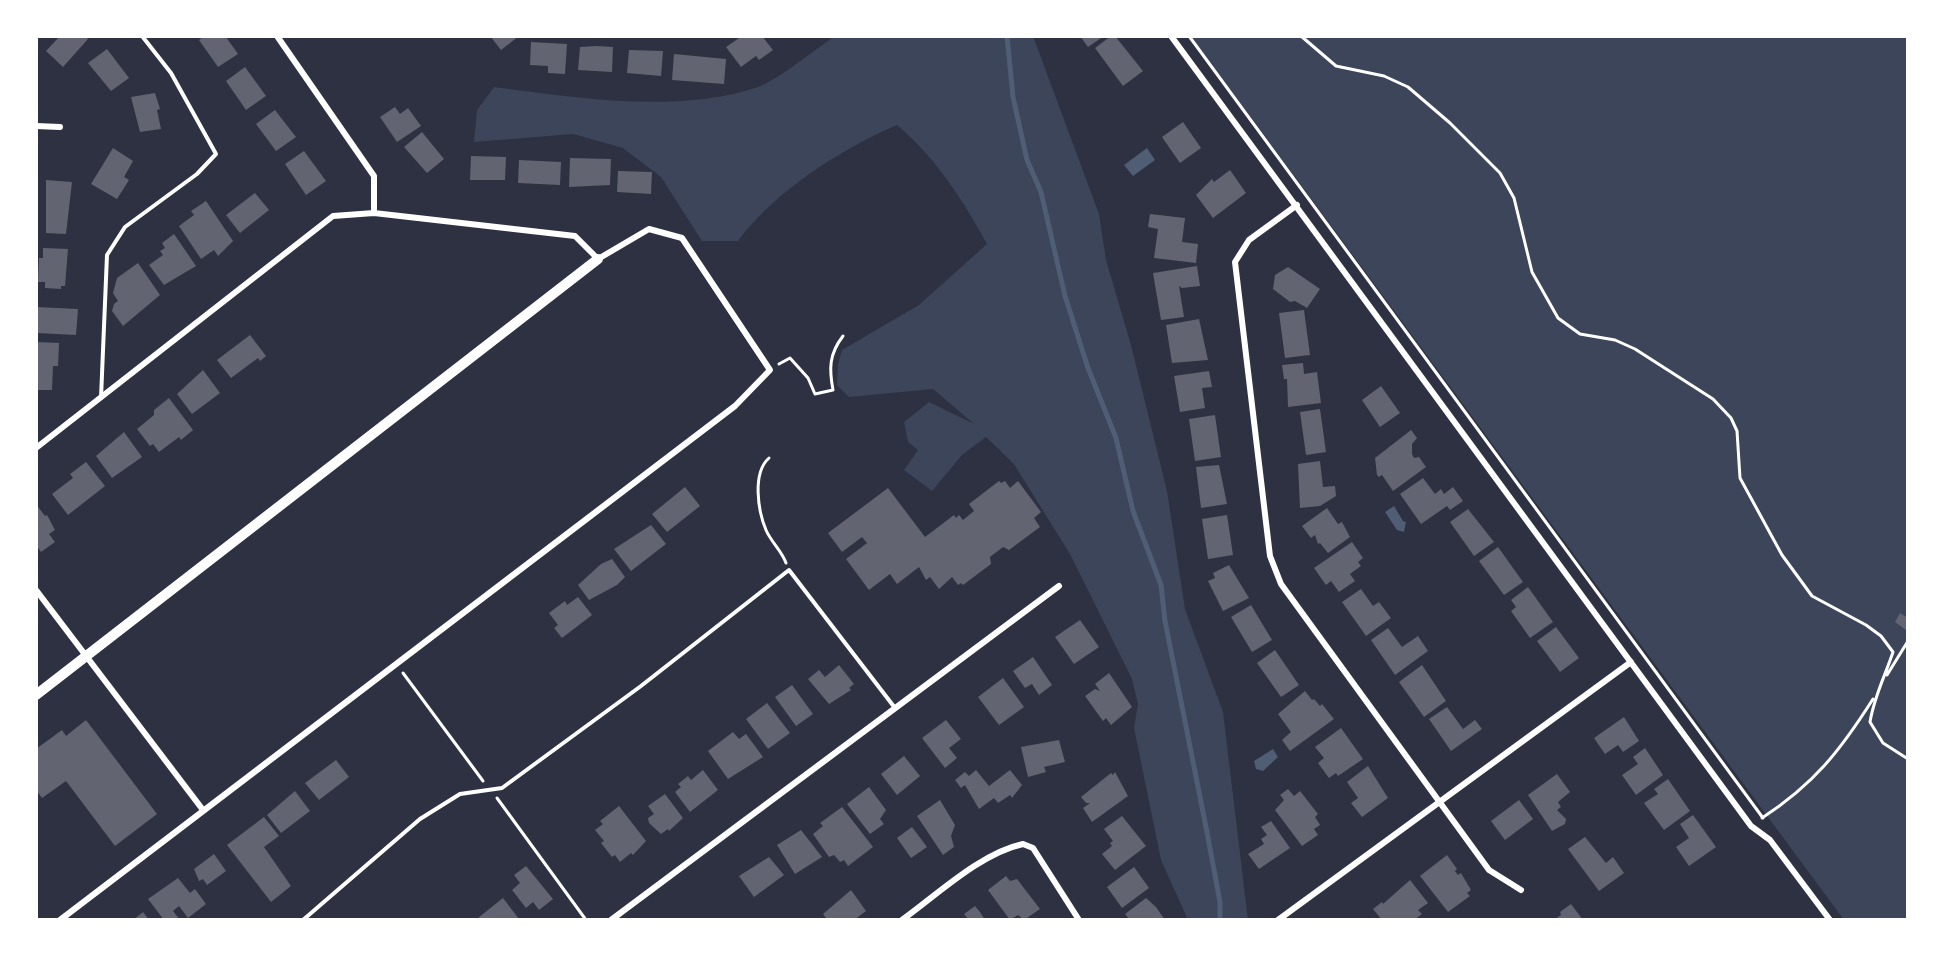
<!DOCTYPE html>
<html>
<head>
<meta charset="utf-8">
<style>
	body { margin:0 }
	#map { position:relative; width:1944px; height:956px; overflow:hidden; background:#2d3142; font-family:Commissioner,sans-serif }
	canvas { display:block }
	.frame { position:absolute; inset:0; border:38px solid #fff; pointer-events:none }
</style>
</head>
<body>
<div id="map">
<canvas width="1944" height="956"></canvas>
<div class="frame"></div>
</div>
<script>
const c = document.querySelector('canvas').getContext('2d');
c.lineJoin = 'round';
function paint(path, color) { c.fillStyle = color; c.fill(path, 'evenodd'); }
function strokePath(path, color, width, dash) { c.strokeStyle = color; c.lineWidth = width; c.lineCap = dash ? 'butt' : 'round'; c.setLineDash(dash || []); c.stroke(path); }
paint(new Path2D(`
	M835,36H1033L1099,214L1106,260L1131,345L1167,491L1185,609L1223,712L1248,920H1188L1161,860L1134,728L1138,704L1132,679L1070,554L1014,464L986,437L962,455L932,491L904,470L918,450L908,442L904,422L929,402L974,424L933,389L849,397L837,385L838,364L842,350L919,305L987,244C963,200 936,158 897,125C840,150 776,190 738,241H702L661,177L623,148L573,134L474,142L477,110L494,87C576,98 679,114 758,87C776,81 817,48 835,36Z
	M1191,36H1908V920H1844Z`), '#3c4559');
paint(new Path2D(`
	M1147,148L1155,160L1133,176L1124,165Z
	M1394,506L1403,521L1406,522L1404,532L1397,530L1385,512Z
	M1273,749L1278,757L1263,771L1256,769L1254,761Z`), '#4f5d75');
strokePath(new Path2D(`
	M1007,36L1013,97L1027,160L1041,192L1065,296L1088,368L1116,438L1133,511L1161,585L1165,621L1206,827L1220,902V920`), '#4f5d75', 5);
paint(new Path2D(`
	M60,36H85L88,39L63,67L46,51Z
	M204,36L226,37L238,54L218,67L199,40Z
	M490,36H519L501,50Z
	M742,36H762L773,50L759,60L756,56L741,67L726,47Z
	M1080,36H1104L1088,47Z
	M1111,36H1115L1143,71L1123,86L1095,48Z
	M531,42L567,44L565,74L548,73V66L530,65Z
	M597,46L613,47L612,72L578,70L580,47Z
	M107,49L129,78L111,91L88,63Z
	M629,50L663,51L661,76L627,73Z
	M674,54L726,59L724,84L672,80Z
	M245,67L266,96L246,110L226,81Z
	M155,93L160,109L157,110L161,129L140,132L131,97Z
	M395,107L400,114L408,108L421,126L397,142L380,117Z
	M275,110L296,137L276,151L256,124Z
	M1183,122L1201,148L1180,163L1162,137Z
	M422,132L444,159L427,173L404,147Z
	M113,148L133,161L124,177L129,180L117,199L91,184Z
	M304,151L326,181L306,195L285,164Z
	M471,156L506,157L505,180H470Z
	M570,158L611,159L610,185L569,187Z
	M519,160L561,162L560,185L518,183Z
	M1230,170L1246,193L1213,218L1196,195L1212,179L1214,182Z
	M618,171L652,172L651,194L617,192Z
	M46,180L72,182L66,234L46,233Z
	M255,193L269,210L240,233L226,215Z
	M206,201L233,241L218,256L214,250L201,259L179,226L194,215L191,211Z
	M1150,214L1185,218L1182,242L1198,244L1196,263L1154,258L1158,229L1148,227Z
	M174,234L196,266L164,285L149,265L163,255L160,251L165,248L162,243Z
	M43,248L68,249L65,286H61V289L45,288V282H38L39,258H43Z
	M138,263L160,295L123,326L112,311L114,304L118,301L113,293L117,278Z
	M1197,266L1200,286L1182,288L1179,286L1184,317L1161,320L1153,273Z
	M1288,267L1320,289L1307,308L1295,301L1290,302L1273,289L1275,275Z
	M36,307L78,309L76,335L36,333Z
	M1304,310L1310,355L1285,358L1279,313Z
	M1199,319L1208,360L1172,363L1166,325Z
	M250,335L266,356L260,361L258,358L231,378L217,360Z
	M36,342L59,343L58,366H53L52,390H36Z
	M1303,363L1304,374L1317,372L1321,403L1288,407L1287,379H1284L1282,365Z
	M203,370L220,393L192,414L177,394Z
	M1209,371L1212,387L1202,388L1205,408L1180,412L1174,376Z
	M1381,386L1400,413L1380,427L1362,400Z
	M169,398L193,430L181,440L179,437L159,452L153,444L150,446L137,429L154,415V410Z
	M1320,409L1326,452L1306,455L1300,412Z
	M1215,415L1221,457L1195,461L1189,419Z
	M1411,430L1417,438L1412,444V454L1414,458L1419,457L1426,467L1393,491L1382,475L1379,477L1377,475L1375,458Z
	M124,432L142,457L112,478L96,456Z
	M1320,461L1323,487L1335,486L1336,496L1320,506L1300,508L1298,464Z
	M86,462L105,486L68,515L52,494L73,478L70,474Z
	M1219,465L1227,504L1201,508L1196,467Z
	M1423,478L1435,494L1441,489L1444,494L1453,487L1463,501L1450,510L1447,506L1421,524L1400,494Z
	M999,481L1001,483L1005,481L1010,488L1018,481L1041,512L1034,518L1040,527L1009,550L1003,547L990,557L991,564L963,585L961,583L958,585L952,577L939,589L930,577L926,580L919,567L897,584L890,574L869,590L846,559L867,543L862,537L842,552L828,533L888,488L925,537L954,515L956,518L959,515L963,520L974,511L969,504Z
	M685,487L700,506L667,532L652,514Z
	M36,504L45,516L47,515L55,530L49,534L55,542L41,552L36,545Z
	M1327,508L1338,524L1342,522L1350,537L1328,553L1320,543L1318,544L1315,535L1311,538L1302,526Z
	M1468,509L1494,542L1474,556L1450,522Z
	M1227,515L1233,555L1208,559L1202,519Z
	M651,525L666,544L631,571L614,549Z
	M1352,542L1363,558L1358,562L1361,566L1350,574L1355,581L1339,592L1331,581L1326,585L1314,568Z
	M1498,547L1523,582L1504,595L1479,561Z
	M612,559L625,577L617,585L589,600L578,585L601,564Z
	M1229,565L1249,598L1223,611L1208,581L1215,578L1213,573Z
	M1528,587L1553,622L1530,638L1511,611L1516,607L1511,600Z
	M1361,589L1373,606L1379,602L1391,618L1366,636L1342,602Z
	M578,597L592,615L562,638L554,628L558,625L549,613L565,601L567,605Z
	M1251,605L1272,640L1252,652L1231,617Z
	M1900,613L1908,618L1906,630L1895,622Z
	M1080,620L1099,647L1074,664L1055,637Z
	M1556,627L1579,658L1560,672L1537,641Z
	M1388,628L1402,647L1418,636L1428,651L1395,675L1371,640Z
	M1275,650L1299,685L1281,697L1257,663Z
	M1033,657L1052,685L1039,695L1032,684L1025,688L1013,671Z
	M839,665L854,684L849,688L851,690L829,704L808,679L819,670L825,677Z
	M1422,665L1446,701L1424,717L1399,682Z
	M1109,673L1132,707L1111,725L1106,718L1103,721L1085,696L1095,689L1100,691L1095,684Z
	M1003,678L1024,707L999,725L978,697Z
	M792,685L813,714L796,726L775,697Z
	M1305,691L1312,700L1314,699L1320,706L1322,704L1334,719L1290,751L1282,740L1291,732L1278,714Z
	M767,703L790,733L768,749L746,719Z
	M1447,707L1463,729L1475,720L1482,729L1451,751L1429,719Z
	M1624,717L1639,741L1623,752L1618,745L1605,754L1594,738Z
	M86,720L157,814L115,846L66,781L42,798L36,790V749L62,730L66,736Z
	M946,720L961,739L949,748L957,758L945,768L922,738Z
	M1341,728L1363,759L1338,776L1336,773L1329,778L1318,763L1324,758L1315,747Z
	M733,732L739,739L746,734L763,757L728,779L708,751Z
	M1059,740L1065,762L1044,767L1046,772L1028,777L1021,747Z
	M1645,748L1663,775L1636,795L1622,775L1638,764L1633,757Z
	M904,756L920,776L897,795L881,774Z
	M336,760L349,777L319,800L305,783Z
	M1368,766L1388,798L1362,817L1351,803L1358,798L1347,782Z
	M703,770L718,790L690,812L675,792L681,787L678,784L688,776L691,780Z
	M976,770L989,786L1010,770L1022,785L1012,798L1010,795L998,803L994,798L979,809L965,785L961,788L955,780L965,772L969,776Z
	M1115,772L1128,796L1092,822L1083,808L1090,803H1086L1081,797L1111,773L1113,775Z
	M1557,774L1570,792L1558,802L1561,807L1557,810L1566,819L1565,824L1552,831L1528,795Z
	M1668,779L1690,811L1664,830L1644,803L1658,794L1654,789Z
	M869,787L886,810L880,819L884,824L870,834L847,804Z
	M1288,789L1294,796L1300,791L1318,814L1315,817L1320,825L1314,829L1318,835L1302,846L1275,810L1284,800L1280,795Z
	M295,791L310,811L281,833L267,815Z
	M665,794L683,818L669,831L668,829L661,834L649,823L648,818L654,814L648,806Z
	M940,800L955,825L951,836L954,847L943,855L917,816Z
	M1519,800L1533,819L1505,840L1491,821Z
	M619,806L646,841L633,855L631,853L620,862L615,855L612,857L601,843L604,841L595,830L603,824L600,821Z
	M842,807L873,847L848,866L844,860L840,862L834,855L829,857L813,834L823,826L820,823Z
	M1693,815L1716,847L1689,866L1676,847L1689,838L1680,824Z
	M1122,816L1146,846L1115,870L1102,854L1112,846L1110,843L1113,841L1104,829Z
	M264,817L279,836L264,847L291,886L271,902L227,845Z
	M1271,821L1290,848L1259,869L1248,854L1264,844L1261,839L1267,835L1261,827Z
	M912,827L927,847L911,858L897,838Z
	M801,830L822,857L795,874L777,845Z
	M1585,837L1606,863L1613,857L1624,873L1599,891L1568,849Z
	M214,854L226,871L207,885L203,879L199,881L194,869Z
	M1447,855L1457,869L1455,871L1458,875L1461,873L1471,890L1467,893L1470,896L1448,912L1420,876Z
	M769,857L784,875L754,897L739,876Z
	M526,866L553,899L539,910L533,902L526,908L512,890L520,883L514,875Z
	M1134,867L1149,888L1122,908L1107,887Z
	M1006,876L1010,881L1017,879L1040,909L1024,920L1018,915L1010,920L988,890Z
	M178,878L190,893L195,889L206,904L188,918L179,906L173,911L180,920H164L148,899Z
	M1410,880L1428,903L1418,910L1422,914L1414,920H1382L1373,909L1382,902L1383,904Z
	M851,890L866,911L854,920H824L826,918L823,914Z
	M503,898L519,919L480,920L478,918Z
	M1146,898L1156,907L1165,920H1130L1125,914Z
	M1571,904L1583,920H1554L1561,915L1560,912Z
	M975,906L980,912L985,920H969L964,914Z
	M143,912L149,920H133Z`), '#626471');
strokePath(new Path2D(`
	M1189,36L1763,818
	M1301,36L1336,66L1384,76L1408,87L1450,123L1500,173L1514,198L1532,272L1558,318L1580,334L1615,340L1635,349L1713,399L1731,418L1737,431L1740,478L1782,555L1812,596L1866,625L1881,636L1893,652C1885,676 1874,697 1870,722L1883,743L1908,759
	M779,364L790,358L808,378L815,394L833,390C829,369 829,354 843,336
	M769,458C752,473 758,511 766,530C771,542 782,551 786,563
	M403,673L483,781
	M1887,675L1908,641
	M497,798L586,920
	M1762,818C1814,784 1840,751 1873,699`), '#fff', 3);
strokePath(new Path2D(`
	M101,398L107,255L125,227L197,174L216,154L171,73L142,36
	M303,920L420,819L460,794L502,788L641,686L789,570L895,708`), '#fff', 4);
strokePath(new Path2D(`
	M1171,36L1751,826L1770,840L1830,920
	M36,126L60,127
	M1297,205L1249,240L1235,262L1270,556L1281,584L1489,870L1521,890
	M36,448L333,216L374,213
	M36,590L203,810
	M60,920L735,406L770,370L682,238L649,229L598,259L575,236L374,213V176L277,36
	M611,920L1059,586
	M902,920C938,894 981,853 1023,844L1033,848L1079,920
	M1278,920L1631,662`), '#fff', 6);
strokePath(new Path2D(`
	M36,695L598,259`), '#fff', 10);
</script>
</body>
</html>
